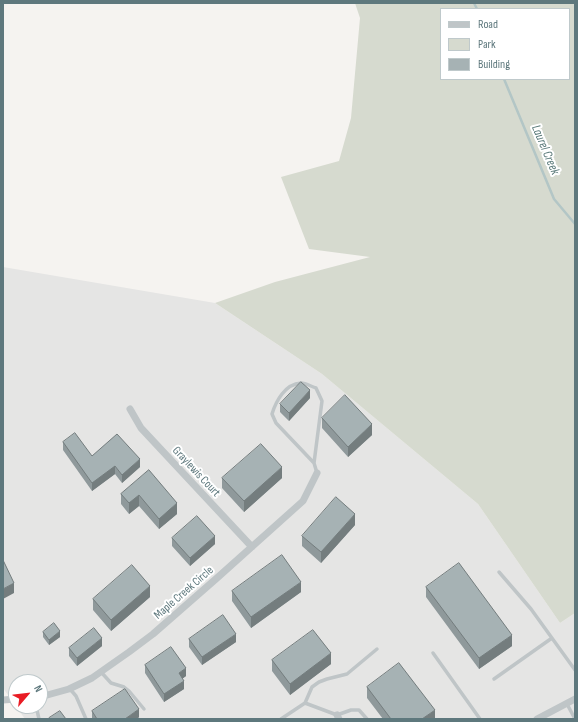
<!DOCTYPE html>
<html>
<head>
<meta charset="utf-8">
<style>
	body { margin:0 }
	#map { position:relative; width:578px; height:722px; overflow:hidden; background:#f5f3f0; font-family:"Sofia Sans Condensed",sans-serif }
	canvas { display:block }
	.frame { position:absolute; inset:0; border:4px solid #5e787d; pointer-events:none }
	.legend { position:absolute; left:440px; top:8px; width:130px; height:72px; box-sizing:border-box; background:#fff; border:1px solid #bfc9cb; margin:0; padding:5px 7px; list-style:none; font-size:12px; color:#5e787d }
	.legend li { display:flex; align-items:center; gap:8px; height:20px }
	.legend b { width:20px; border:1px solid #bfc9cb }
	.north { position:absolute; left:8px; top:674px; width:40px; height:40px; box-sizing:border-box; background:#fff; border:1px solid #bfc9cb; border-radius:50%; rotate:62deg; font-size:11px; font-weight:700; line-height:16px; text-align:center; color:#5e787d }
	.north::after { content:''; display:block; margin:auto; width:14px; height:18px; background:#e91c24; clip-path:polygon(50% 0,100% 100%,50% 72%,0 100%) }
</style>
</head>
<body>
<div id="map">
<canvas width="578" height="722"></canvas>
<div class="frame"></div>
<ul class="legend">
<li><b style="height:5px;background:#bfc5c7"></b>Road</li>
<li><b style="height:11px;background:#d6dacf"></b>Park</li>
<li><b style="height:11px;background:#a6b2b4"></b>Building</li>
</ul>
<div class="north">N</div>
</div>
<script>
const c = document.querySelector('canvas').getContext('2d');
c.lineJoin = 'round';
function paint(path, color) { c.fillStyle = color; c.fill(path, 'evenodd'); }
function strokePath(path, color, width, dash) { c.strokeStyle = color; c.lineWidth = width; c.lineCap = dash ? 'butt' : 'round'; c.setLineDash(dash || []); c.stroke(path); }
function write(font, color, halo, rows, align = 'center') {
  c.font = font + ' "Sofia Sans Condensed",sans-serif'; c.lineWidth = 4; c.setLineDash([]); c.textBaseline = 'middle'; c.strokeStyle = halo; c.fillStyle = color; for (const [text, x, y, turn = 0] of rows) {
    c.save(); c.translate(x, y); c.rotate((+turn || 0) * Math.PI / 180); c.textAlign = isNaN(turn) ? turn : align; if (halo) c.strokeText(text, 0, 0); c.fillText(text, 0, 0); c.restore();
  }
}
paint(new Path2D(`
	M3,267L215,303L322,374L478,504L560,623L575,613V719H25L3,688ZM16,682H40V706H16Z`), '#e5e5e4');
paint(new Path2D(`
	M355,3H575V613L560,623L478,504L322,374L215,303L275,282L370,257L309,249L281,177L339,161L351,118L360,18ZM441,9H569V79H441Z`), '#d6dacf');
strokePath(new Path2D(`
	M474,3L477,9
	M504,79L554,199L575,224`), '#b3c6c6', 2.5);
strokePath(new Path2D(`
	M314,463L276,423L272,414C276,401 285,384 301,383C306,383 312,387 316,388L322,401L314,463L317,473
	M499,572L531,609L575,670
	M433,653L480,719
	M101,672L111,683L124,687L129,691L144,709
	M494,679L552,638
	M70,689L76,696L86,719
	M567,704L575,719
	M36,706L39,719
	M281,719L305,703
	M367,719L359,710H351L337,715L305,703L312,687L319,682L327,679L347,674L377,649`), '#bfc5c7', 3.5);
strokePath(new Path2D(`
	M130,409L141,428L252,547
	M40,697L69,689L92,678L129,652L153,634L217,578L303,501L317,473
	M3,700L16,699
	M337,715L339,719
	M537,719L575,699`), '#bfc5c7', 7);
paint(new Path2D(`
	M310,398L289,421L280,412V404Z
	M322,418L372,435L348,457L322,428Z
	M63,442L92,456L140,467L122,483L115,474L92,491L63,450Z
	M149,470L177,514L159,529L139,506L129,514L121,504V494Z
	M222,478H282L244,512L222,488Z
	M355,525L321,563L302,546V536Z
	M172,538L215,544L190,566L172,546Z
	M426,587L512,646L479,669L426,597Z
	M232,591L301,592L251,628L232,601Z
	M150,597L111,631L93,610V599Z
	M43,632L60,637L49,645L43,637Z
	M189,639L236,642L202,665L189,647Z
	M102,646L77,666L69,656V648Z
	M272,660L331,664L290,695L272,671Z
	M145,665L186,676L182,679L184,689L164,702L145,673Z
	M367,687L435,719H383L367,698Z
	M92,711L139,717L137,719H92Z`), '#8f999b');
paint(new Path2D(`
	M310,390V398L289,421V413Z
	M372,424V435L348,457V447Z
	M140,459V467L122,483V475Z
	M115,466V474L92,491V483Z
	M282,467V478L244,512V501Z
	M139,495V506L129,514V503Z
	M177,503V514L159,529V519Z
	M355,514V525L321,563V552Z
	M215,536V544L190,566V558Z
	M301,582V592L251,628V617Z
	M14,583V593L3,599V589Z
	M150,586V597L111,631V620Z
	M60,631V637L49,645V640Z
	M236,634V642L202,665V657Z
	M512,635V646L479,669V658Z
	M102,638V646L77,666V658Z
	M331,653V664L290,695V684Z
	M186,668V676L179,681V673Z
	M184,681V689L164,702V694Z
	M139,709V717L137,719H125Z
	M435,710V719H422Z`), '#747d7e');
const building = new Path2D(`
	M301,382L310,390L289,413L280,404Z
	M345,395L372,424L348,447L322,418Z
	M75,433L92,456L117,434L140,459L122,475L115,466L92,483L63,442Z
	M261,444L282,467L244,501L222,478Z
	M149,470L177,503L159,519L139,495L129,503L121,494Z
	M336,497L355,514L321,552L302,536Z
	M197,516L215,536L190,558L172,538Z
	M282,555L301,582L251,617L232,591Z
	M3,560L14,583L3,589Z
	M459,563L512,635L479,658L426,587Z
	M132,565L150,586L111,620L93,599Z
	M223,615L236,634L202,657L189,639Z
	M54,623L60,631L49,640L43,632Z
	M94,628L102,638L77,658L69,648Z
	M313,630L331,653L290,684L272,660Z
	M171,647L186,668L179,673L184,681L164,694L145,665Z
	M399,663L435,710L422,719H391L367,687Z
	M125,689L139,709L125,719H97L92,711Z
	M60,711L66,719H49V718Z`);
paint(building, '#a6b2b4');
strokePath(building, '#747d7e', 1);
write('12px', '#5e787d', '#fff', [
	["Graylewis Court",196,472,47],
	["Maple Creek Circle",184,593,-41]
]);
write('italic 13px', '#597979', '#fff', [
	["Laurel Creek",545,150,67]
]);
</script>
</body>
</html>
